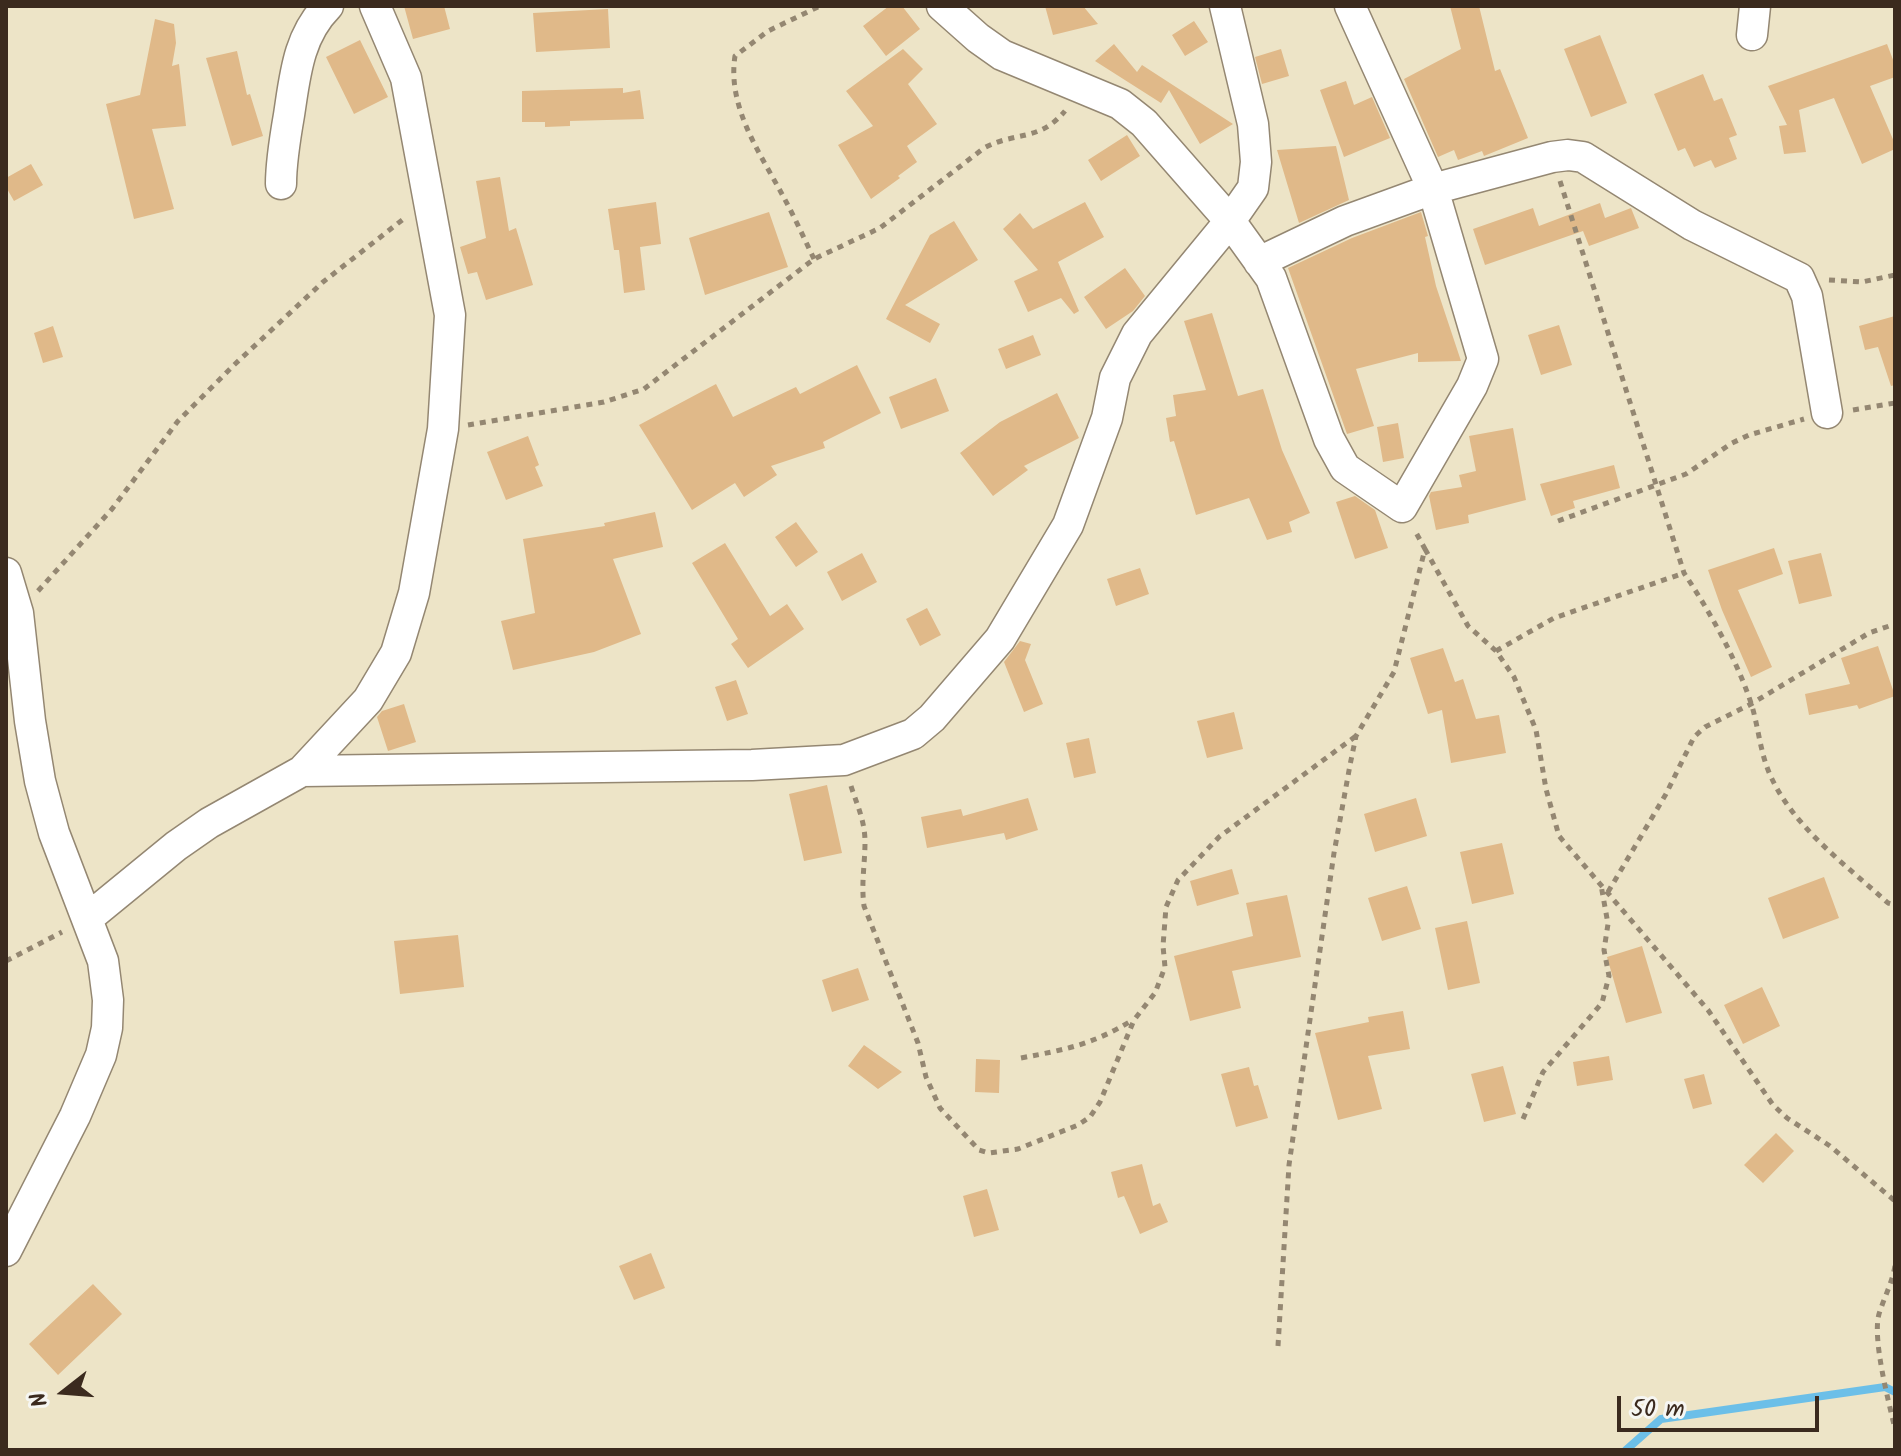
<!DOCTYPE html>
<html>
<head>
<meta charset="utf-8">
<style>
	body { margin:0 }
	#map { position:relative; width:1901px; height:1456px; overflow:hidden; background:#ede4c7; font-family:Kalam,sans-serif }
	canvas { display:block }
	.frame { position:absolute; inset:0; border:8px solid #3b2a1e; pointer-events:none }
	.north { position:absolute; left:24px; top:1352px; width:80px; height:80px; -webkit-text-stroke:6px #f6f6f2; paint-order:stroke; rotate:253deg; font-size:22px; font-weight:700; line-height:32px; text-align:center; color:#3b2a1e }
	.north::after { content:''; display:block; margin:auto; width:28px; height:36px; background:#3b2a1e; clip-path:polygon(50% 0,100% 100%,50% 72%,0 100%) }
	.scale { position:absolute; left:1617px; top:1396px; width:202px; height:36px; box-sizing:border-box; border:4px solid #3b2a1e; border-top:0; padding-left:10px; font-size:24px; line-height:28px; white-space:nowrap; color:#3b2a1e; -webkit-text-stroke:6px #f6f6f2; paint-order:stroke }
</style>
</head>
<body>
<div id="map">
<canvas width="1901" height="1456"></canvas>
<div class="frame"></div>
<div class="north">N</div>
<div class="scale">50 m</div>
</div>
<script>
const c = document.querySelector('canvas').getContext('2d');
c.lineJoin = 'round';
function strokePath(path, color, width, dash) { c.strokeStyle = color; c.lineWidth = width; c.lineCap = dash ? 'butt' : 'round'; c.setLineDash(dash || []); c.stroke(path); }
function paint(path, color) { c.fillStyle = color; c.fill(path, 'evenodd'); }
strokePath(new Path2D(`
	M1626,1450L1661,1419L1885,1387L1895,1392`), '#6cbfe8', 8);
paint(new Path2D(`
	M404,6H444L450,29L413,39Z
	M889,6H902L920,29L886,56L863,26Z
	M1045,6H1083L1098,24L1053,35Z
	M1450,6H1479L1495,71L1500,69L1528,138L1484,156L1482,151L1458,160L1454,150L1438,157L1404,79L1461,49Z
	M608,9L610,48L536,52L533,13Z
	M155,19L174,24L176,43L172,66L179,64L186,126L152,129L174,209L134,219L106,104L140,95Z
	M1194,21L1208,42L1185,56L1172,35Z
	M1600,35L1627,103L1591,117L1564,49Z
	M360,40L388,97L354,114L326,57Z
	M1114,44L1137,72L1142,65L1233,124L1200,144L1169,90L1161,103L1095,61Z
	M1887,44L1895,65V77L1870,86L1895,144V149L1862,164L1834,98L1799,110L1806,152L1784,154L1779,126L1787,125L1768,86Z
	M903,49L923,69L908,84L937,124L907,146L917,162L898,176L900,178L871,199L838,145L873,126L846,91Z
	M1281,49L1289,76L1262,84L1255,57Z
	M237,51L247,95L250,94L263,136L232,146L206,58Z
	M1703,74L1714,101L1722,98L1737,135L1729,138L1737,159L1715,168L1711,160L1694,167L1685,148L1678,151L1654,94Z
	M1346,81L1354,105L1372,97L1390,138L1344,157L1320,90Z
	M623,88V93L640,90L644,119L570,121V126L545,127V122H522V91Z
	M1127,135L1140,156L1101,181L1088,160Z
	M1336,146L1349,200L1299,223L1277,150Z
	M31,164L43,185L14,201L6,187V178Z
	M500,177L509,231L516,228L533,285L486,300L477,272L468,274L460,247L486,238L476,181Z
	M656,202L661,244L640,247L645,290L624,293L619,250H614L608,209Z
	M1085,202L1104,237L1058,262L1079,311L1074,314L1061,298L1028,312L1014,281L1038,270L1003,229L1020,213L1033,229Z
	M1600,203L1605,218L1631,208L1639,228L1589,246L1583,231L1485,265L1473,229L1533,208L1539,226Z
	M769,212L788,267L705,295L689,238Z
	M1421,212L1428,236L1425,237L1436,286L1461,361L1418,362V353L1356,369L1374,426L1347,434L1288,268L1352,238Z
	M954,221L978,260L905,305L940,324L930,343L886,319L930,235Z
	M1125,268L1145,296L1133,311L1106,329L1084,297Z
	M1212,313L1238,396L1263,389L1282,450L1310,513L1289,522L1292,532L1267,540L1249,498L1196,515L1174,441L1170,442L1166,418L1176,416L1173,395L1206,390L1184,321Z
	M1895,316V385L1891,386L1878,347L1865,350L1859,326Z
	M1559,325L1572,365L1541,375L1528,335Z
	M53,326L63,357L43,363L34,333Z
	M1033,335L1041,355L1006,369L998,349Z
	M857,365L881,413L823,442L825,448L771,466L777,475L744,497L735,483L692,510L639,425L716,384L733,417L796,387L800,394Z
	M936,378L949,411L901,429L889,397Z
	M1057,393L1079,438L1024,466L1028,470L993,496L960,453L1000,422Z
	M1398,423L1404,458L1383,462L1377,427Z
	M1513,428L1526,500L1468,515L1469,523L1436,530L1429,496L1431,492L1462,487L1459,475L1476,471L1469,436Z
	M528,436L539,465L535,467L543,486L506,500L487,452Z
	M1614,465L1620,488L1573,501L1575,508L1551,516L1540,484Z
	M1355,496L1375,510L1388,548L1355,559L1336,502Z
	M655,512L663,547L613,559L641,634L594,652L513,670L501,621L535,613L523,539L605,526L604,523Z
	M796,522L818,552L796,567L775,537Z
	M725,543L770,616L787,604L804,629L748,668L731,644L738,639L692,563Z
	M1774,548L1783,574L1738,590L1772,667L1751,677L1722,610L1708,570Z
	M862,553L877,582L842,601L827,572Z
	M1821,553L1832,596L1799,604L1788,561Z
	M1140,568L1149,594L1116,606L1107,579Z
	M927,608L941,635L920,646L906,619Z
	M1020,641L1031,644L1025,660L1043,704L1024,712L1004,662Z
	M1878,646L1895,696L1859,709L1857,705L1809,715L1805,694L1850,684L1841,658Z
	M1443,648L1455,682L1463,679L1476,719L1499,715L1506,753L1451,763L1442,710L1428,714L1410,658Z
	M736,680L748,714L727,721L715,687Z
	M404,704L416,742L388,751L377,717L382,711Z
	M1234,712L1243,749L1207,758L1197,721Z
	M1089,738L1096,773L1074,778L1066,743Z
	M827,785L842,853L804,861L789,794Z
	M1028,798L1038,830L1006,840L1004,833L927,848L921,817L961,809L963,816Z
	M1416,798L1427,836L1375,852L1364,814Z
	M1502,843L1514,894L1472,904L1460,852Z
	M1232,869L1239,894L1197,906L1190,881Z
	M1824,877L1839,918L1783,939L1768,898Z
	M1407,886L1421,929L1382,941L1368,898Z
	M1287,895L1301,957L1232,971L1241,1008L1190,1021L1174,956L1253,936L1246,903Z
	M1467,921L1480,983L1448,990L1435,928Z
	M458,935L464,987L400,994L394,941Z
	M1642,946L1662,1013L1626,1023L1607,957Z
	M858,968L869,1000L832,1012L822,980Z
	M1762,987L1780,1026L1743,1044L1724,1005Z
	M1403,1011L1410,1049L1368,1056L1382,1109L1338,1120L1315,1033L1369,1022L1368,1017Z
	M864,1045L902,1072L878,1089L848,1066Z
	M1609,1056L1613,1080L1577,1086L1573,1062Z
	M976,1059L1000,1060L999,1093L975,1092Z
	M1503,1066L1516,1114L1484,1122L1471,1074Z
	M1249,1067L1254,1086L1258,1085L1268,1118L1236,1127L1221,1074Z
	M1704,1074L1712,1104L1693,1109L1684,1079Z
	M1776,1133L1794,1151L1763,1183L1744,1165Z
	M1142,1164L1153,1206L1160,1203L1168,1222L1140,1234L1124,1196L1118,1198L1111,1172Z
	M987,1189L999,1230L974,1237L963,1196Z
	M651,1253L665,1288L634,1300L619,1266Z
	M93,1284L122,1314L58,1375L29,1344Z`), '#e0b989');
const minor = new Path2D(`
	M942,6L978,38L1002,55L1120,104L1144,123L1230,221L1271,278L1329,439L1345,468L1402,507L1472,386L1483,359L1433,189L1350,6
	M1752,35L1755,6
	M281,184C281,161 285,138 289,115C295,76 298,36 328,6
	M1259,262L1345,221L1433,189L1552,157L1568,155L1583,157L1692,225L1799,278L1807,296L1827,413
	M6,573L18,613L30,721L40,781L54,833L103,961L108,1000L107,1028L101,1055L75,1116L6,1251
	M302,771L368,700L396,653L414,593L443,429L450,315L406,78L375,6
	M88,918L176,846L209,823L302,771L752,765L844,760L913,734L932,718L1000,639L1068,525L1107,418L1115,378L1137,334L1230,221L1253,188L1256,162L1253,124L1225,6`);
strokePath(minor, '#948772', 33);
strokePath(new Path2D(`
	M1560,181L1684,573C1710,612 1736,658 1751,703C1759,728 1760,755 1772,779C1796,829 1847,866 1888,903L1895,905
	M814,259C804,238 794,216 783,196C760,153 727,107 735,56L768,31L820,6
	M1829,280L1862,282L1895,275
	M1853,410L1895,403
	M468,425L604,402L644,389L814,259L880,228L984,148C1016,131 1039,142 1065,111
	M1558,521L1686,474L1732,443L1749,435L1804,419
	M1425,549L1468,626L1496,651L1514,677L1536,730L1546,789L1559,836L1708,1010L1773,1105L1787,1118L1830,1146L1895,1201
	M38,591L112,509L178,421L234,365L323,282L406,217
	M1496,651L1554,618L1684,573
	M851,786C857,805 865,821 865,842C865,864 861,883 864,906L918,1043L926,1077L940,1108L979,1150L989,1153L1018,1149L1078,1125L1090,1117L1100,1102L1134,1020L1155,993L1165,967L1163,946L1166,907L1178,880L1219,837L1356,736
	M1608,892L1666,794L1694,737L1705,727L1751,704L1869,633L1895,624
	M6,961L62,932
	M1021,1058C1068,1049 1091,1045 1133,1020
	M1523,1119L1543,1072L1602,1003L1609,976L1604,950L1608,924L1601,885
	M1895,1266C1892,1283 1884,1298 1879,1314C1872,1339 1889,1403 1895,1429
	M1278,1346L1289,1165L1334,853L1350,765L1356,736L1394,672L1425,549L1414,529`), '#948772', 5, [6, 6]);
strokePath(minor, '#fff', 30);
</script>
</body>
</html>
